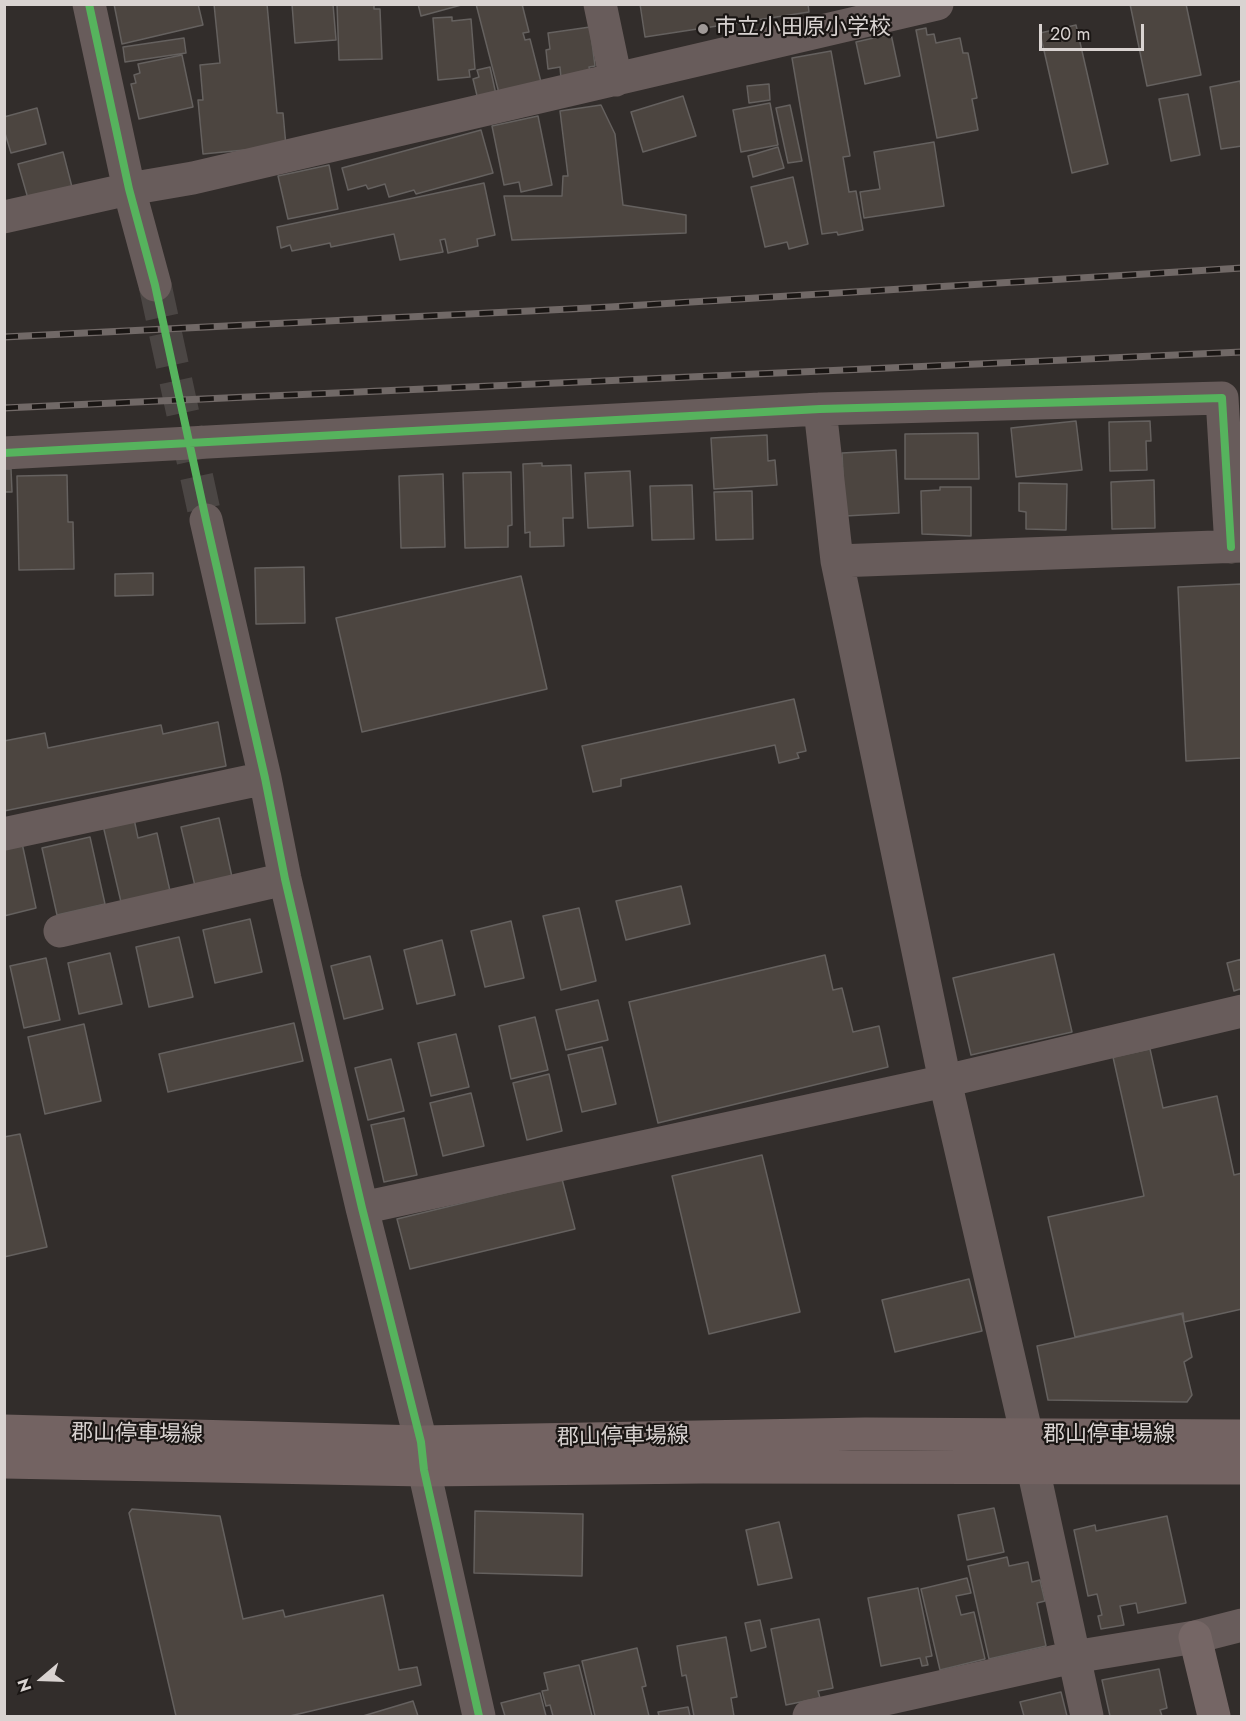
<!DOCTYPE html>
<html>
<head>
<meta charset="utf-8">
<style>
	body { margin:0 }
	#map { position:relative; width:1246px; height:1721px; overflow:hidden; background:#322d2b; font-family:Jost,sans-serif }
	canvas { display:block }
	.frame { position:absolute; inset:0; border:6px solid #d9d3d1; pointer-events:none }
	.north { position:absolute; left:12px; top:1649px; width:60px; height:60px; -webkit-text-stroke:4px #1a1614; paint-order:stroke; rotate:251deg; font-size:16px; font-weight:700; line-height:24px; text-align:center; color:#d9d3d1 }
	.north::after { content:''; display:block; margin:auto; width:21px; height:27px; background:#d9d3d1; clip-path:polygon(50% 0,100% 100%,50% 72%,0 100%) }
	.scale { position:absolute; left:1039px; top:24px; width:105px; height:27px; box-sizing:border-box; border:3px solid #d9d3d1; border-top:0; padding-left:8px; font-size:18px; line-height:21px; white-space:nowrap; color:#d9d3d1; -webkit-text-stroke:4px #1a1614; paint-order:stroke }
</style>
</head>
<body>
<div id="map">
<canvas width="1246" height="1721"></canvas>
<div class="frame"></div>
<div class="north">N</div>
<div class="scale">20 m</div>
</div>
<script>
const c = document.querySelector('canvas').getContext('2d');
c.lineJoin = 'round';
function paint(path, color) { c.fillStyle = color; c.fill(path, 'evenodd'); }
function strokePath(path, color, width, dash) { c.strokeStyle = color; c.lineWidth = width; c.lineCap = dash ? 'butt' : 'round'; c.setLineDash(dash || []); c.stroke(path); }
function write(font, color, halo, rows, align = 'center') {
  c.font = font + ' Jost,"Noto Sans JP",sans-serif'; c.lineWidth = 4.5; c.setLineDash([]); c.textBaseline = 'middle'; c.strokeStyle = halo; c.fillStyle = color; for (const [text, x, y, turn = 0] of rows) {
    c.save(); c.translate(x, y); c.rotate((+turn || 0) * Math.PI / 180); c.textAlign = isNaN(turn) ? turn : align; if (halo) c.strokeText(text, 0, 0); c.fillText(text, 0, 0); c.restore();
  }
}
const building = new Path2D(`
	M114,4H198L203,25L122,44Z
	M214,4H267L277,113H283L286,146L203,154L198,100H203L200,65L220,63Z
	M292,4H333L336,40L295,43Z
	M337,4H374V9H380L382,59L339,60Z
	M418,4H465L421,16Z
	M476,4H522L529,32L523,33L525,40L530,39L542,86L500,97Z
	M640,4H808L809,12L645,37Z
	M1130,4H1186L1201,75L1147,86Z
	M452,17V21L471,19L475,69L469,70L470,77L438,80L433,18Z
	M1076,25L1108,164L1072,173L1040,33Z
	M590,27L595,66L589,67L591,74L561,78L560,67L548,69L546,50L550,49L548,33Z
	M926,28L927,35L934,34L936,43L960,38L963,53H968L977,98L972,99L978,130L937,138L916,30Z
	M891,34L900,76L865,84L856,42Z
	M184,38L186,53L125,62L123,47Z
	M831,51L850,156L843,157L849,192L856,191L863,230L838,235L837,232L822,234L792,58Z
	M182,55L193,107L139,119L131,84L136,83L134,75L140,73L138,64Z
	M490,67L497,99L479,104L473,79L479,77L477,70Z
	M1240,81L1242,92V146L1221,149L1210,87Z
	M769,84L770,100L749,103L747,86Z
	M1188,94L1200,155L1171,161L1159,99Z
	M683,96L696,136L643,152L631,112Z
	M770,103L778,145L741,152L733,110Z
	M601,105L615,134L623,205L686,215V233L512,240L504,196H562L563,176H568L560,111Z
	M790,105L802,161L788,163L776,108Z
	M37,108L46,144L11,153L4,130V117Z
	M538,116L552,185L521,192L519,182L504,185L492,126Z
	M481,130L493,173L416,194L414,190L389,197L385,184L368,189L366,185L348,190L342,168Z
	M934,142L944,206L864,218L860,192L880,189L874,152Z
	M778,147L784,168L753,177L748,156Z
	M63,152L73,191L29,202L18,164Z
	M329,165L338,209L288,219L278,176Z
	M793,177L808,244L789,249L787,242L765,247L751,187Z
	M484,183L495,235L477,239L478,246L448,253L445,239L440,240L443,252L400,260L394,234L331,247L330,243L292,251L290,245L281,248L277,227Z
	M1076,421L1082,470L1016,477L1011,428Z
	M1150,421L1151,441H1146L1147,470L1110,471L1109,422Z
	M978,433L979,479H905V434Z
	M767,435L768,461L775,460L777,485L714,489L711,438Z
	M896,450L899,513L845,516L842,453Z
	M542,463V466L571,465L573,518H563L564,546L530,547V532L525,533L523,464Z
	M4,469H11L12,492H4Z
	M630,471L633,526L588,528L585,473Z
	M511,472L512,525L508,526V547L465,548L463,473Z
	M443,474L445,547L401,548L399,476Z
	M67,475L68,522H73L74,569L19,570L17,476Z
	M1154,480L1155,528L1112,529L1111,482Z
	M1019,483L1067,484L1066,530L1026,529V512L1019,511Z
	M692,485L694,539L652,540L650,486Z
	M940,487H971V536L922,534L921,491L940,490Z
	M752,491L753,539L716,540L714,492Z
	M304,567L305,623L256,624L255,568Z
	M153,573V595L115,596V574Z
	M521,576L547,689L362,732L336,618Z
	M1242,584V758L1186,761L1178,587Z
	M794,699L806,751L797,753L799,758L779,763L775,745L621,779V786L593,792L582,746Z
	M218,722L226,766L4,811V741L45,733L48,748L161,725L163,734Z
	M133,814L138,838L157,833L170,891L121,902L102,821Z
	M219,818L232,877L195,886L181,827Z
	M90,837L105,904L57,915L42,848Z
	M22,843L36,908L4,916V847Z
	M681,886L690,924L626,940L616,901Z
	M579,908L596,981L561,990L543,916Z
	M250,919L262,972L215,983L203,930Z
	M511,921L524,978L485,987L471,931Z
	M179,937L193,997L149,1007L136,947Z
	M442,940L455,995L417,1004L404,950Z
	M110,953L122,1004L79,1014L68,963Z
	M1054,954L1072,1032L971,1055L953,978Z
	M825,955L833,990L842,988L853,1032L879,1026L888,1067L658,1123L629,1002Z
	M370,956L383,1009L344,1019L331,966Z
	M46,958L60,1020L24,1028L10,966Z
	M1242,959V994L1240,989L1234,991L1227,963Z
	M598,1000L608,1040L566,1050L556,1010Z
	M535,1017L548,1070L511,1079L499,1026Z
	M294,1023L303,1061L168,1092L159,1054Z
	M84,1024L101,1101L45,1114L28,1037Z
	M456,1034L469,1087L431,1096L418,1043Z
	M602,1047L616,1104L582,1112L568,1055Z
	M1150,1049L1163,1108L1217,1096L1234,1175L1242,1173V1309L1184,1322L1183,1313L1075,1337L1048,1217L1144,1196L1113,1057Z
	M391,1059L404,1111L368,1120L355,1068Z
	M549,1074L562,1131L527,1140L513,1083Z
	M471,1093L484,1146L443,1156L430,1103Z
	M404,1118L417,1175L384,1182L371,1125Z
	M20,1134L47,1247L4,1257V1137Z
	M762,1155L800,1312L709,1334L672,1176Z
	M562,1179L575,1229L410,1269L397,1219Z
	M969,1279L982,1331L895,1352L882,1300Z
	M1182,1314L1192,1357L1184,1362L1192,1395L1187,1402L1048,1400L1037,1346Z
	M994,1508L1004,1552L967,1560L958,1515Z
	M132,1509L220,1516L243,1619L283,1610L285,1617L383,1595L399,1670L417,1667L421,1685L290,1716H176L129,1513Z
	M475,1511L583,1514L582,1576L474,1573Z
	M1167,1516L1186,1603L1138,1613L1136,1603L1120,1606L1124,1625L1101,1629L1098,1616L1102,1615L1097,1594L1088,1596L1074,1530L1095,1525L1096,1531Z
	M779,1522L792,1578L758,1585L746,1530Z
	M1007,1557L1009,1566L1028,1562L1032,1582L1040,1580L1045,1601L1037,1603L1046,1646L989,1659L968,1566Z
	M967,1578L971,1593L956,1596L961,1615L974,1612L985,1659L940,1670L921,1589Z
	M918,1588L932,1656L926,1657L928,1665L922,1666L920,1658L881,1666L868,1598Z
	M819,1619L833,1688L818,1691L820,1698L786,1705L771,1629Z
	M760,1620L766,1647L751,1651L745,1623Z
	M726,1637L737,1697L731,1698L734,1716H694L686,1675L682,1676L677,1646Z
	M637,1648L646,1686L642,1687L649,1716H595L582,1661Z
	M579,1665L592,1716H553L550,1705L546,1706L542,1691L548,1690L544,1673Z
	M1159,1669L1167,1708L1160,1710L1162,1716H1110L1102,1680Z
	M1061,1692L1067,1716H1024L1020,1702Z
	M540,1693L546,1716H505L501,1703Z
	M413,1701L418,1716H363Z
	M688,1707L690,1716H659L658,1712Z`);
paint(building, '#4c4540');
strokePath(building, '#65615f', 1.5);
strokePath(new Path2D(`
	M155,285L206,520`), '#4b4644', 33, [33, 16]);
strokePath(new Path2D(`
	M89,4L129,189L155,285
	M600,4L616,80
	M4,217L129,189L193,178L937,4
	M820,409L837,561L945,1081L1027,1436
	M4,453L820,409L1222,398L1231,547
	M206,520L265,778L285,879L362,1208L421,1442L424,1470L479,1716
	M837,561L1242,546
	M4,834L265,778
	M60,931L285,879
	M362,1208L945,1081L1242,1011
	M1033,1468L1087,1716
	M809,1716L1074,1657L1195,1637L1242,1625`), '#685c5b', 33);
strokePath(new Path2D(`
	M1195,1637L1214,1716`), '#756665', 33);
strokePath(new Path2D(`
	M4,1431L421,1442L865,1434L1242,1436
	M4,1462L424,1470L703,1467L1242,1468`), '#736362', 33);
const rail = new Path2D(`
	M4,337L610,307L1242,268
	M4,408L1242,352`);
strokePath(rail, '#716967', 7);
strokePath(rail, '#1a1614', 4.5, [14]);
strokePath(new Path2D(`
	M89,4L129,189L155,285L206,520L265,778L285,879L362,1208L421,1442L424,1470L479,1716
	M4,453L820,409L1222,398L1231,547`), '#56b35d', 8);
for (const [x, y, r, color] of [
	[703,29,6,"#9f9997"]
]) { const dot = new Path2D(); dot.arc(x, y, r, 0, 2 * Math.PI); c.fillStyle = color; c.fill(dot); strokePath(dot, '#1a1614', 2); }
write('22px', '#d9d3d1', '#1a1614', [
	["市立小田原小学校",715,29]
], 'left');
write('22px', '#d9d3d1', '#1a1614', [
	["郡山停車場線",137,1435,1],
	["郡山停車場線",1109,1436],
	["郡山停車場線",623,1438,-1]
]);
</script>
</body>
</html>
